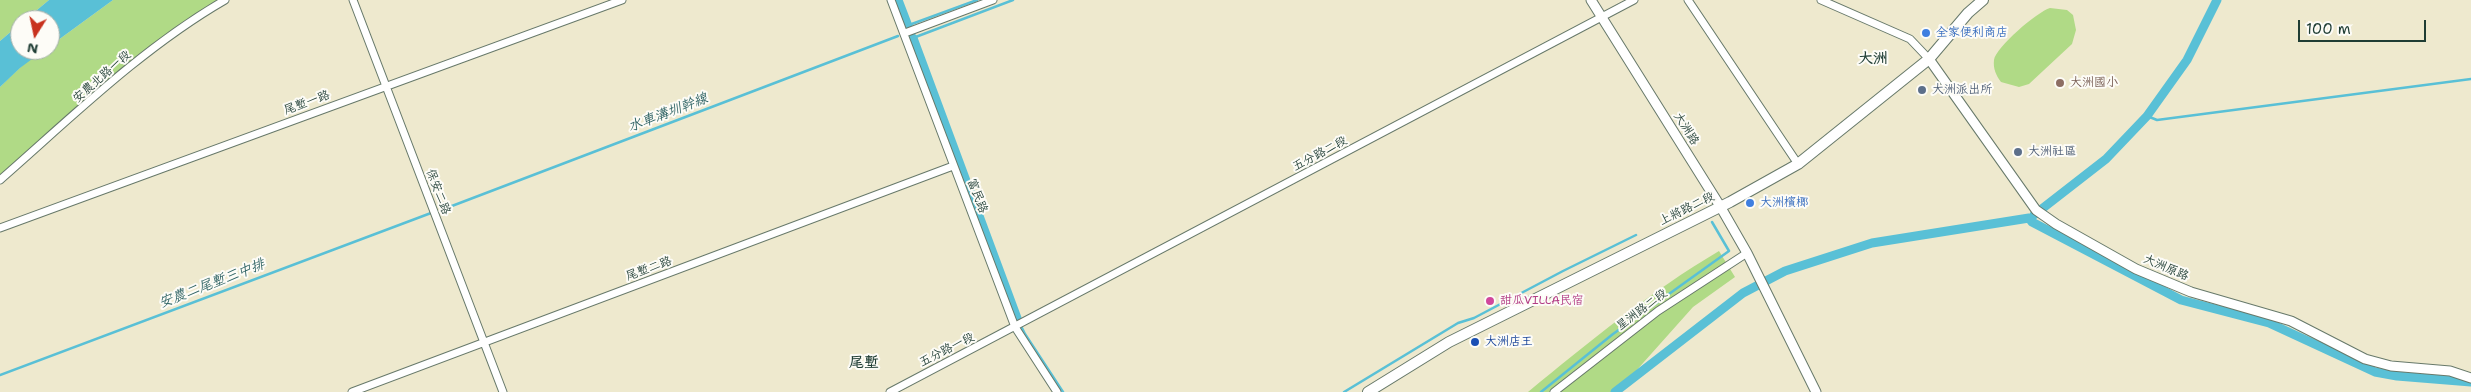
<!DOCTYPE html>
<html>
<head>
<meta charset="utf-8">
<style>
	body { margin:0 }
	#map { position:relative; width:2471px; height:392px; overflow:hidden; background:#eee9ce; font-family:"Shantell Sans",sans-serif }
	canvas { display:block }
	.north { position:absolute; left:10px; top:10px; width:50px; height:50px; box-sizing:border-box; background:#fdfcf7; border:1px solid #a4b0a9; border-radius:50%; rotate:190deg; font-size:14px; font-weight:700; line-height:20px; text-align:center; color:#1f3d34 }
	.north::after { content:''; display:block; margin:auto; width:18px; height:22px; background:#c8321e; clip-path:polygon(50% 0,100% 100%,50% 72%,0 100%) }
	.scale { position:absolute; left:2298px; top:20px; width:128px; height:22px; box-sizing:border-box; border:2px solid #1f3d34; border-top:0; padding-left:6px; font-size:15px; line-height:18px; white-space:nowrap; color:#1f3d34; -webkit-text-stroke:4px #fdfcf7; paint-order:stroke }
</style>
</head>
<body>
<div id="map">
<canvas width="2471" height="392"></canvas>
<div class="north">N</div>
<div class="scale">100 m</div>
</div>
<script>
const c = document.querySelector('canvas').getContext('2d');
c.lineJoin = 'round';
function paint(path, color) { c.fillStyle = color; c.fill(path, 'evenodd'); }
function strokePath(path, color, width, dash) { c.strokeStyle = color; c.lineWidth = width; c.lineCap = dash ? 'butt' : 'round'; c.setLineDash(dash || []); c.stroke(path); }
function write(font, color, halo, rows, align = 'center') {
  c.font = font + ' "Shantell Sans","LXGW WenKai TC",sans-serif'; c.lineWidth = 4; c.setLineDash([]); c.textBaseline = 'middle'; c.strokeStyle = halo; c.fillStyle = color; for (const [text, x, y, turn = 0] of rows) {
    c.save(); c.translate(x, y); c.rotate((+turn || 0) * Math.PI / 180); c.textAlign = isNaN(turn) ? turn : align; if (halo) c.strokeText(text, 0, 0); c.fillText(text, 0, 0); c.restore();
  }
}
paint(new Path2D(`
	M0,0H49L25,20H20V24L0,41Z
	M113,0H225L156,46L0,180V87C11,77 35,50 50,50V46Z
	M2050,8L2067,10L2073,15L2076,30L2072,44L2029,84L2019,87L2001,82C1996,75 1993,69 1994,60C1996,47 2037,12 2050,8Z
	M1719,251L1735,277L1693,307L1627,381L1615,392H1528C1589,342 1651,291 1719,251Z`), '#b0da86');
paint(new Path2D(`
	M49,0H113L50,46V20H25Z
	M20,24V50H44L20,68L0,87V41Z`), '#59c0d6');
strokePath(new Path2D(`
	M909,25L977,0
	M913,38L1013,0
	M2147,116L2157,120L2471,79
	M444,209L898,36
	M1017,318L1025,334L1063,392
	M0,375L431,213
	M1344,392L1458,323L1474,318L1563,271L1636,235
	M1541,392L1613,334L1729,251L1712,222`), '#59c0d6', 2.5);
strokePath(new Path2D(`
	M898,0L908,26
	M913,38L1017,318
	M2034,215L2106,159L2147,116L2187,60L2217,0
	M1615,392L1743,293L1785,271L1872,243L2029,218L2032,222L2181,300L2269,323L2375,372L2397,376L2471,382`), '#59c0d6', 9);
const minor = new Path2D(`
	M353,0L503,392
	M891,0L1015,327L1057,392
	M1688,0L1798,164
	M1821,0L1910,39L1929,59
	M905,33L993,0
	M0,180C72,117 142,48 225,0
	M0,228L622,0
	M352,392L953,166
	M890,392L1634,0
	M1554,392L1658,311L1747,253`);
const tertiary = new Path2D(`
	M1591,0L1720,206L1747,253L1816,392
	M1929,59L2036,210L2056,224L2136,269L2191,292L2291,321L2365,359L2391,366L2450,371L2471,378`);
const secondary = new Path2D(`
	M1368,392L1449,342L1730,202L1798,164L1929,59L1968,13L1983,0`);
strokePath(minor, '#67796a', 9);
strokePath(tertiary, '#67796a', 11);
strokePath(secondary, '#67796a', 12);
strokePath(minor, '#fff', 7);
strokePath(tertiary, '#fff', 9);
strokePath(secondary, '#fff', 10);
for (const [x, y, r, color] of [
	[1926,33,5,"#3f7fe0"],
	[2060,83,5,"#8d6e63"],
	[1922,90,5,"#5c6f8a"],
	[2018,152,5,"#5c6f8a"],
	[1750,203,5,"#3f7fe0"],
	[1490,301,5,"#d1479c"],
	[1475,342,5,"#1a4fb4"]
]) { const dot = new Path2D(); dot.arc(x, y, r, 0, 2 * Math.PI); c.fillStyle = color; c.fill(dot); strokePath(dot, '#fdfcf7', 2); }
write('12px', '#366cbe', '#fdfcf7', [
	["全家便利商店",1936,33],
	["大洲檳榔",1760,203]
], 'left');
write('12px', '#1f3d34', '#fdfcf7', [
	["安農北路一段",102,77,-41],
	["尾塹一路",307,103,-20],
	["大洲路",1686,129,58],
	["五分路二段",1320,154,-28],
	["保安二路",438,192,69],
	["富民路",977,196,69],
	["上將路二段",1687,209,-26],
	["大洲原路",2166,268,23],
	["尾塹二路",649,269,-20],
	["星洲路二段",1642,310,-37],
	["五分路一段",947,350,-27]
]);
write('12px', '#785e54', '#fdfcf7', [
	["大洲國小",2070,83]
], 'left');
write('12px', '#4e5e75', '#fdfcf7', [
	["大洲派出所",1932,90],
	["大洲社區",2028,152]
], 'left');
write('12px', '#b23c85', '#fdfcf7', [
	["甜瓜VILLA民宿",1500,301]
], 'left');
write('12px', '#164399', '#fdfcf7', [
	["大洲店王",1485,342]
], 'left');
write('italic 14px', '#306465', '#fdfcf7', [
	["水車溝圳幹線",668,113,-21],
	["安農二尾塹三中排",212,284,-21]
]);
write('bold 15px', '#1f3d34', '#fdfcf7', [
	["大洲",1873,59],
	["尾塹",864,363]
]);
</script>
</body>
</html>
